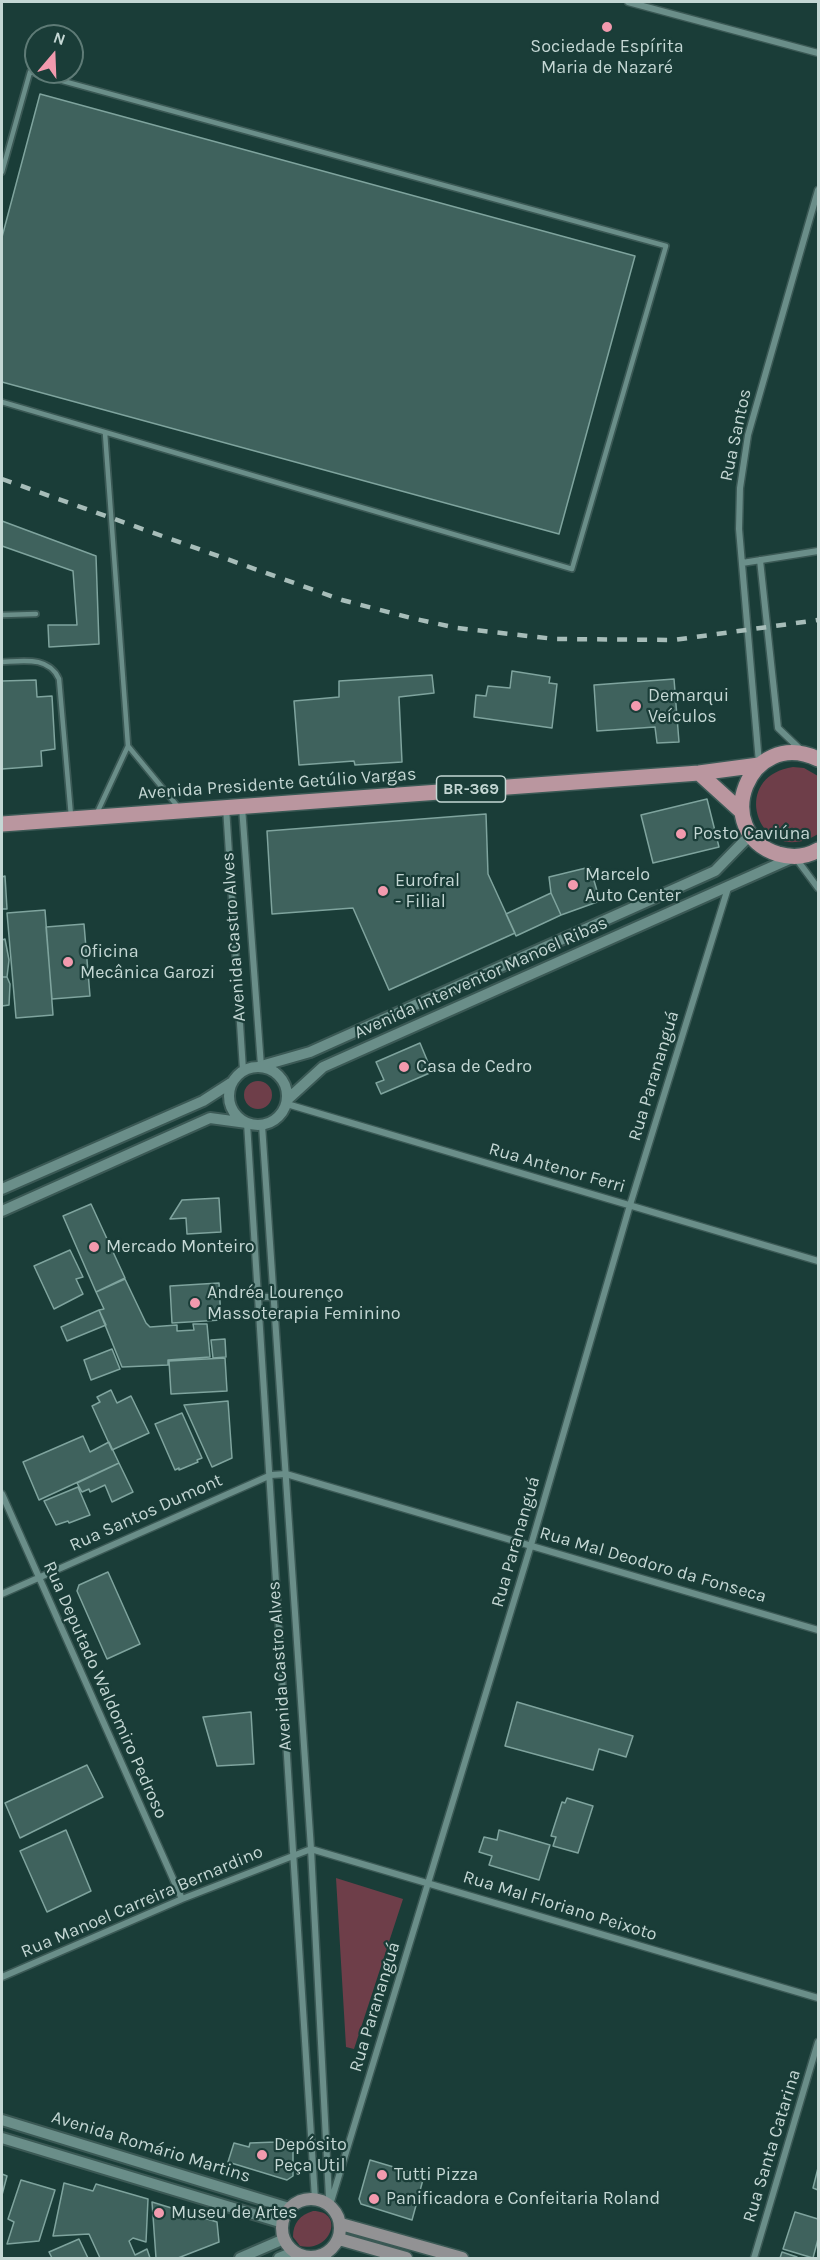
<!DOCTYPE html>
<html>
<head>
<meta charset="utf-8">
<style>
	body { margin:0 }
	#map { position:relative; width:820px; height:2260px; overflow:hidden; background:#1a3d38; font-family:Karla,sans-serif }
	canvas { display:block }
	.frame { position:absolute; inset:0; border:3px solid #c4d7d4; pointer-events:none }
	.north { position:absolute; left:24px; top:24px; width:60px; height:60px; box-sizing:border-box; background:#1a3d38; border:2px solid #5e7b76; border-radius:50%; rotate:19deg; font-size:16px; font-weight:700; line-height:24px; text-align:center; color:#c4d7d4 }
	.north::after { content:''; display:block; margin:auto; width:21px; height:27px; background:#f29aae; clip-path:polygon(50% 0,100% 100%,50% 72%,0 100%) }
</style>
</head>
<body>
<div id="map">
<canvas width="820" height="2260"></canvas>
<div class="frame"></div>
<div class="north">N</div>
</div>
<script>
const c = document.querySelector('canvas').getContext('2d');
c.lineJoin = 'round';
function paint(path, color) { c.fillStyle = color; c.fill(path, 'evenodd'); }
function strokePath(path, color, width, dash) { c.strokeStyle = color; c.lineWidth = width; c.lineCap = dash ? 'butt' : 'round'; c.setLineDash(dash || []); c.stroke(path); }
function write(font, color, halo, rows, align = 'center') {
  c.font = font + ' Karla,sans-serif'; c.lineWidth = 4.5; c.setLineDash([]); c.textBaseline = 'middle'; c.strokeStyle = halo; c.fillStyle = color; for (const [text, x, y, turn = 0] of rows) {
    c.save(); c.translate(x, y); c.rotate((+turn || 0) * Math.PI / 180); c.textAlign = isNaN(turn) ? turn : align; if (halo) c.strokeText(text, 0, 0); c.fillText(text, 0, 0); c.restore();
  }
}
paint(new Path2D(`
	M793,767L804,768L818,776V834C760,870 726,777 793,767Z
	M244 1095a14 14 0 1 1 28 0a14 14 0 1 1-28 0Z
	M336,1878L403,1899L354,2049L346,2047Z
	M313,2211C345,2211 332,2253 300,2246L293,2237C293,2223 300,2215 313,2211Z`), '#6e3e49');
const building = new Path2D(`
	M40,94L635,256L559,534L2,382V237Z
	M2,521L96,556L99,644L49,647L48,625H77L73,571L2,546Z
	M512,671L550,677L549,683L557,684L552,728L474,717L476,695L486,696L488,686L510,688Z
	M432,675L434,693L399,697L402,762L355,765L354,761L299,765L294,701L339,697V681Z
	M674,679L679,742L657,743L655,727L597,731L594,685Z
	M36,680L37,697L52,696L55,749L41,751L42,766L2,769V681Z
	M707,799L719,847L653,863L641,815Z
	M486,814L488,874L515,933L389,990L353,908L272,914L267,831Z
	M590,867L600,901L561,915L551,893L549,877Z
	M5,876L7,909H2V877Z
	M551,893L561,915L516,936L506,914Z
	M45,910L53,1015L16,1018L7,913Z
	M84,924L90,996L52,999L46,927Z
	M5,939L9,960L7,977H2V940Z
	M2,977H7L10,984L9,1005L2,1006Z
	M420,1043L432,1072L381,1094L376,1083L384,1080L376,1062Z
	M219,1198L221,1232L187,1234L186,1218L170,1219L182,1200Z
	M91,1204L125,1278L96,1292L63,1216Z
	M70,1250L83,1277L76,1279L83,1294L54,1309L34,1266Z
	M125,1279L146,1323L150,1327L177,1325V1331L194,1330L193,1324H207L210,1357L168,1360V1365L122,1367L99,1310L104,1309L96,1292Z
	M219,1283L221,1320L172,1323L170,1286Z
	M99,1310L106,1325L67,1341L61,1327Z
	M225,1339L226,1357L213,1358L211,1340Z
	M112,1349L120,1369L91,1380L84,1360Z
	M225,1358L227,1391L171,1394L169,1361Z
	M111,1390L117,1403L131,1396L149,1433L112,1450L92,1406L100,1402L97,1397Z
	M228,1401L232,1458L212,1467L184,1405Z
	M182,1413L202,1458L197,1460L198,1462L179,1470V1468L175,1470L155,1424Z
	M83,1436L90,1452L109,1442L119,1463L39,1500L23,1462Z
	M119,1463L133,1492L112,1502L105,1485L90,1492L89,1489L82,1492L77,1483Z
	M78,1487L90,1515L69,1523L68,1521L56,1525L44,1501Z
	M108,1572L140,1644L107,1659L77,1591L79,1585Z
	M517,1702L633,1736L626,1757L599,1749L593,1770L505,1746Z
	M251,1712L254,1764L217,1766L203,1717Z
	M87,1765L103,1797L20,1838L5,1803Z
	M567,1798L593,1806L578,1853L553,1846L556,1837L551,1836L562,1802L565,1803Z
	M66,1830L91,1891L47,1912L20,1851Z
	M499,1830L550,1845L539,1880L489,1865L492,1856L479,1852L484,1837L497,1840Z
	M283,2139L293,2142V2176L287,2180L228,2162L234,2143L249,2147L250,2143L276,2142Z
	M370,2160L424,2176L412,2220L361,2204L359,2199Z
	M818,2168V2190L813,2188Z
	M2,2174L7,2176L2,2195Z
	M21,2180L55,2190L39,2241L7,2244L14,2222L8,2219Z
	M64,2183L93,2191L96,2184L148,2199L146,2242L133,2238L129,2241L135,2255L147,2249L150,2258H100L89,2234L53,2236Z
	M152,2202L217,2222L219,2242L178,2258H156Z
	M795,2212L818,2219V2239L813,2258L783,2249Z
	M79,2239L88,2258H52L49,2252Z
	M782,2252L797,2257V2258H780Z`);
paint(building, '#3f625d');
strokePath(building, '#7fa49e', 1.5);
const service = new Path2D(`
	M2,172L30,72L666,246L572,569L2,402
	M2,615L36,614
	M2,662C23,661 49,656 59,679L71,816
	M128,746L179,808
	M96,815L128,746L105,433`);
const minor = new Path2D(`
	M628,2L818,53
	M760,560L778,728L801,750
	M742,563L818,551
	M759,763L739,529L740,488L748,435L818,190
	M226,807L243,1070
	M242,807L261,1066
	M795,857L818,888
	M287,1104L818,1261
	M247,1123L315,2199
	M262,1125L311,1849L329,2198
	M257,1297H274
	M2,1494L182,1899
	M2,1594L271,1475L286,1474L818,1630
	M2,1977L182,1899L311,1849L818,1998
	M330,2205L531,1545L630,1205L728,888
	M754,2258L818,2042`);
const tertiary = new Path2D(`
	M261,1066L310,1052L715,871L751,834
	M229 1096a29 29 0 1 1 58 0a29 29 0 1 1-58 0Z
	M288,1099L323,1067L794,857
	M2,1189L203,1101L231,1083
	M2,1211L210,1118L247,1123
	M2,2120L289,2208
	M2,2138L283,2223
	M240,2258L284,2239
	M279,2258L294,2252`);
const secondary = new Path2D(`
	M282 2228a29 29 0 1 1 58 0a29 29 0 1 1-58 0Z
	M341,2224L462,2258
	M339,2239L406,2258`);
const primary = new Path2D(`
	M818,759C748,726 709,832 778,854C792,858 806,857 818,850
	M699,773L742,812
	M2,824L699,773L759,765`);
strokePath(service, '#3b5955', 8);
strokePath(minor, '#3b5955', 9);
strokePath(tertiary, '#3b5955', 14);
strokePath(secondary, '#3b5955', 15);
strokePath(primary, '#3b5955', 18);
strokePath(service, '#6a8e89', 4.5);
strokePath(minor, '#6a8e89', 6);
strokePath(tertiary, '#6a8e89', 10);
strokePath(secondary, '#929294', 12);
strokePath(primary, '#ba969f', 15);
strokePath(new Path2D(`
	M2,479L342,600L411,618L457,628L555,639L674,640L818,620`), '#a7bdb9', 4.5, [10, 10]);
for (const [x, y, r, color] of [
	[607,27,6,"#f29aae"],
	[636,706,6,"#f29aae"],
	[681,834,6,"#f29aae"],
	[573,885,6,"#f29aae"],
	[383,891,6,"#f29aae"],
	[68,962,6,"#f29aae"],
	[404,1067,6,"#f29aae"],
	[94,1247,6,"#f29aae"],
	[195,1303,6,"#f29aae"],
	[262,2155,6,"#f29aae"],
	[382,2175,6,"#f29aae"],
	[374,2199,6,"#f29aae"],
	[159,2213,6,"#f29aae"]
]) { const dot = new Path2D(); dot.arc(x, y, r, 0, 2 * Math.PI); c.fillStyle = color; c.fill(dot); strokePath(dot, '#1a3d38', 2); }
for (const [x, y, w] of [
	[471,789,69]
]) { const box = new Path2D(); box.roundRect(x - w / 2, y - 13, w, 26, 4.5); c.fillStyle = '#1a3d38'; c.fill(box); strokePath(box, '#c4d7d4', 1.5); }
write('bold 16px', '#c4d7d4', null, [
	["BR-369",471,789]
]);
write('18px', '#c4d7d4', '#1a3d38', [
	["Sociedade Espírita",607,47,"center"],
	["Maria de Nazaré",607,68,"center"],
	["Demarqui",648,696],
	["Veículos",648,717],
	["Posto Caviúna",693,834],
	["Marcelo",585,875],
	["Auto Center",585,896],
	["Eurofral",395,881],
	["- Filial",395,902],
	["Oficina",80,952],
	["Mecânica Garozi",80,973],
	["Casa de Cedro",416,1067],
	["Mercado Monteiro",106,1247],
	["Andréa Lourenço",207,1293],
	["Massoterapia Feminino",207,1314],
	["Depósito",274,2145],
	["Peça Util",274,2166],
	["Tutti Pizza",394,2175],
	["Panificadora e Confeitaria Roland",386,2199],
	["Museu de Artes",171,2213]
], 'left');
write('18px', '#c4d7d4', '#1a3d38', [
	["Rua Santos",736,435,-78],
	["Avenida Presidente Getúlio Vargas",277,784,-4],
	["Avenida Castro Alves",234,937,-94],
	["Avenida Interventor Manoel Ribas",481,978,-24],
	["Rua Parananguá",654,1076,-73],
	["Rua Antenor Ferri",557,1168,16],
	["Rua Santos Dumont",146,1513,-24],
	["Rua Parananguá",516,1542,-74],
	["Rua Mal Deodoro da Fonseca",653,1565,16],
	["Avenida Castro Alves",280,1666,-94],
	["Rua Deputado Waldomiro Pedroso",105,1690,66],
	["Rua Manoel Carreira Bernardino",142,1902,-23],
	["Rua Mal Floriano Peixoto",560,1906,17],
	["Rua Parananguá",375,2007,-73],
	["Rua Santa Catarina",772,2146,-73],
	["Avenida Romário Martins",151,2147,17]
]);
</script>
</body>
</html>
